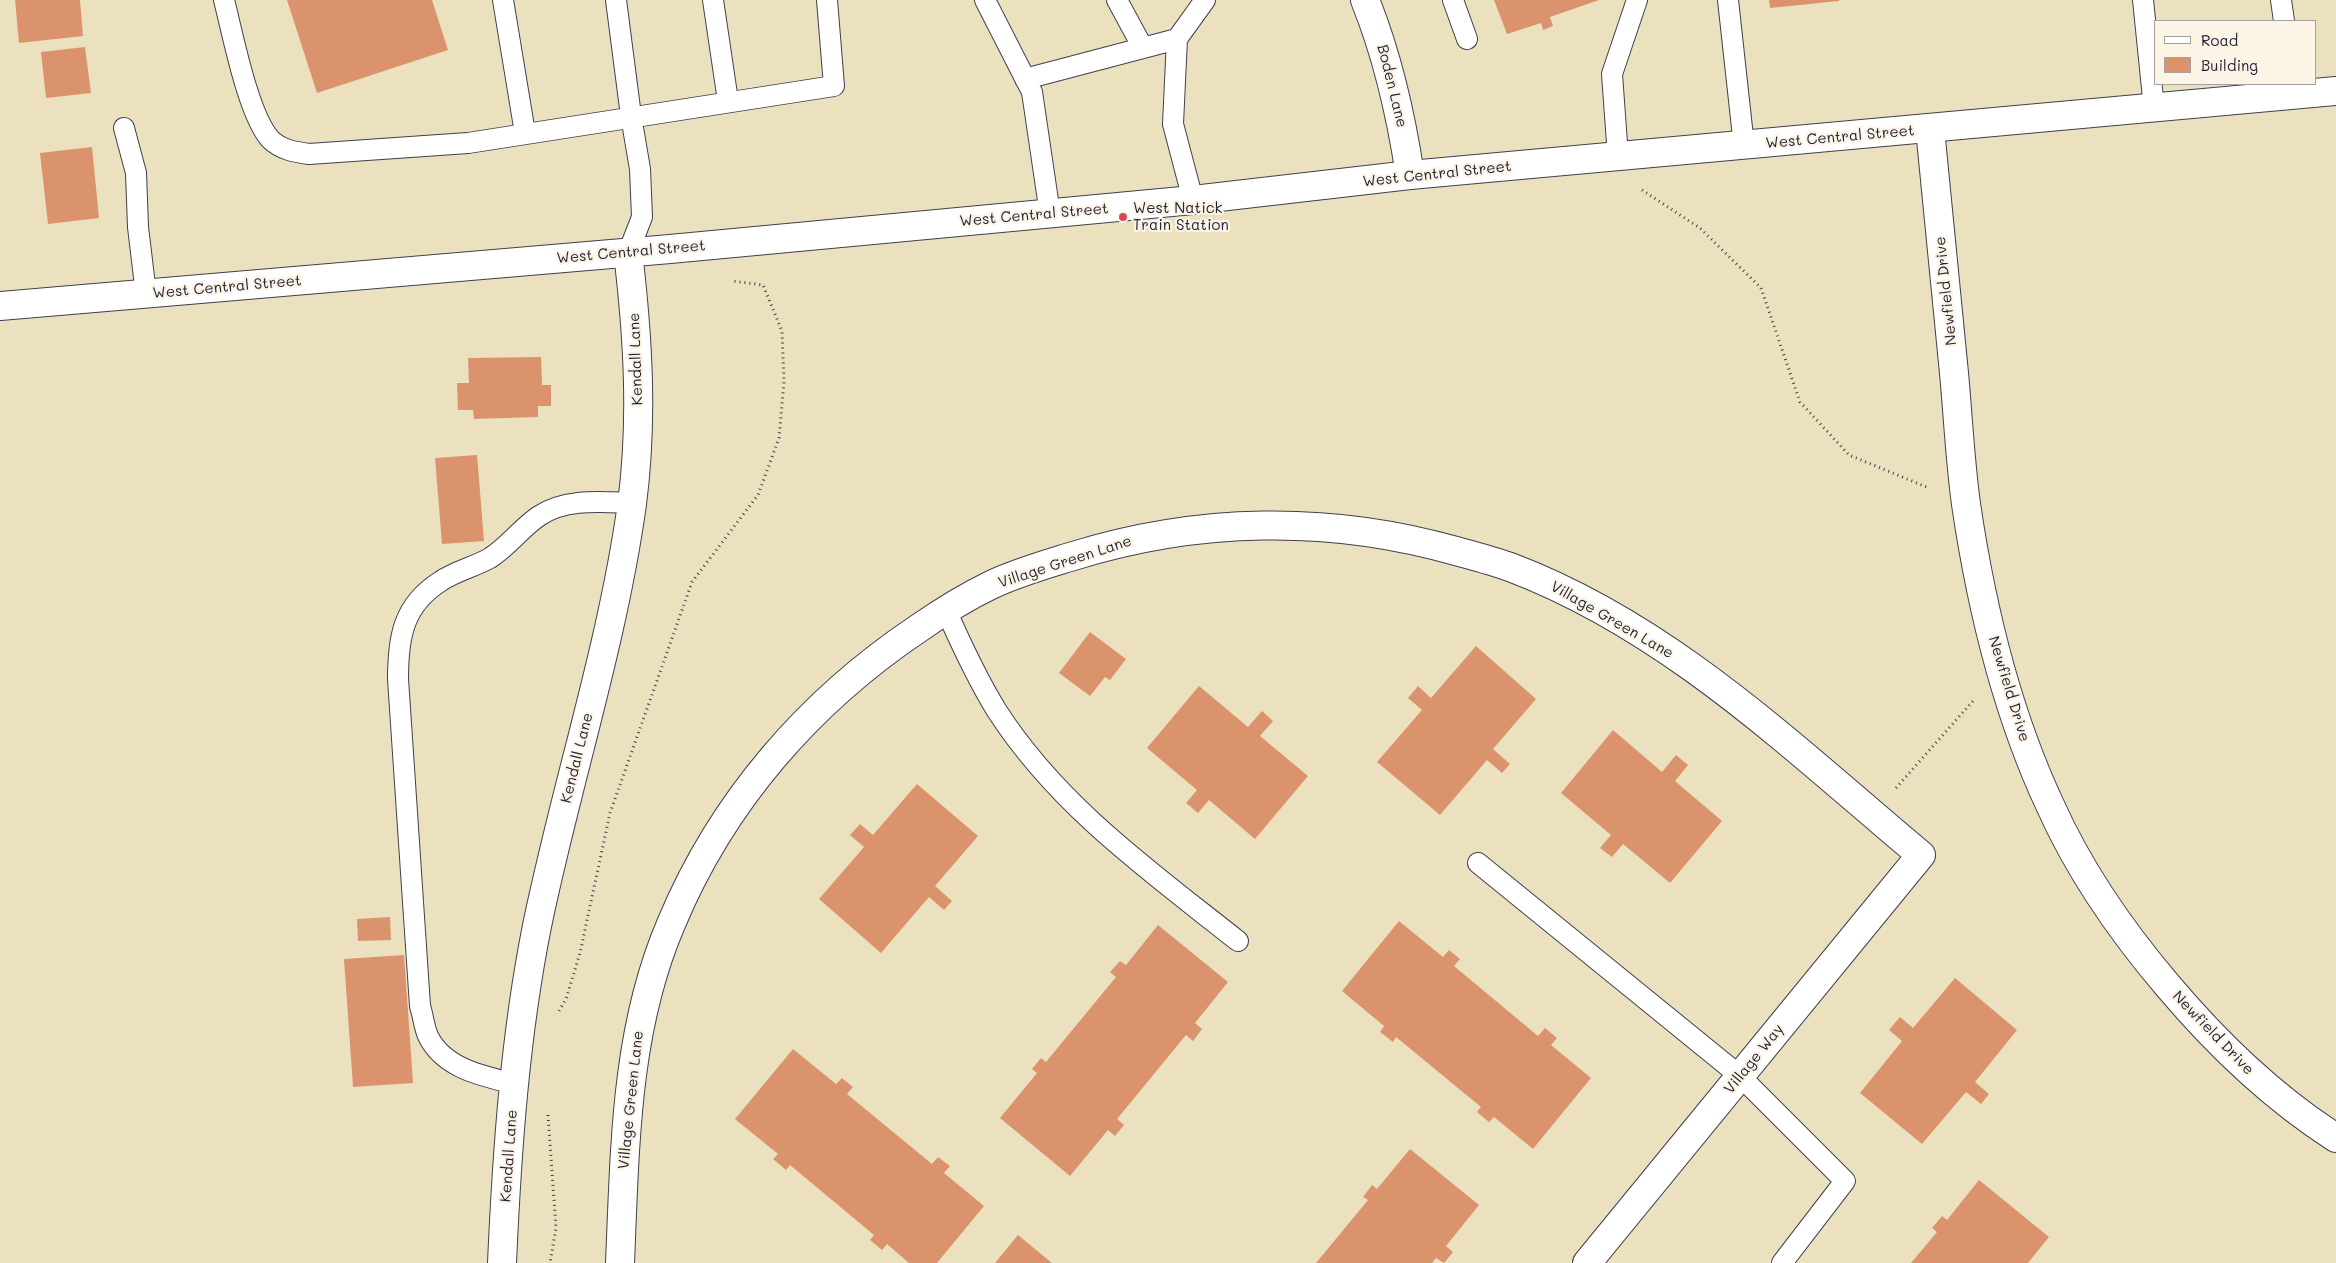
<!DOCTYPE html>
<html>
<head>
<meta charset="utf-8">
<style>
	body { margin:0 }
	#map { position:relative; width:2336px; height:1263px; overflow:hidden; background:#ebe1bf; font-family:Mali,sans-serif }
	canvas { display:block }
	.legend { position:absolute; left:2154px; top:20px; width:162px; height:65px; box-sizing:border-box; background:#fcf5e5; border:1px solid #a5a1a1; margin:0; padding:6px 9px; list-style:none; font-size:15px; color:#22223b }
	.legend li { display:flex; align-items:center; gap:10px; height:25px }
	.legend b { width:25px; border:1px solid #a5a1a1 }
</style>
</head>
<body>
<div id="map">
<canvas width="2336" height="1263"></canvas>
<ul class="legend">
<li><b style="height:6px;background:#fff"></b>Road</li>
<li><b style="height:14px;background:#db936d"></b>Building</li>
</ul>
</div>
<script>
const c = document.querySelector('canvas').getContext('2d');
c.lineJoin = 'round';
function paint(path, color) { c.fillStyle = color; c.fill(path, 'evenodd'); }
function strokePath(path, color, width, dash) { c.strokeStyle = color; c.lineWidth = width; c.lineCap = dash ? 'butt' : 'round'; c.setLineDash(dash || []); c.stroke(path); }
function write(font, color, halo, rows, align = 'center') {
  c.font = font + ' Mali,sans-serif'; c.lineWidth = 4.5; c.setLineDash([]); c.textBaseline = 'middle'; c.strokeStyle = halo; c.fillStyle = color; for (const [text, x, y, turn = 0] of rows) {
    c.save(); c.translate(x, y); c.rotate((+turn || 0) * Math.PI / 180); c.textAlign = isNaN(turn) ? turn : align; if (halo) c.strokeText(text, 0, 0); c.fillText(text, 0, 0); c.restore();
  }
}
paint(new Path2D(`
	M15,0H80L83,36L19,43Z
	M287,0H432L448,50L317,93Z
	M1494,0H1599L1550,17L1553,26L1543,30L1541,23L1507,34Z
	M1769,0H1839V1L1770,8Z
	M85,47L91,93L46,98L41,52Z
	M92,147L99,218L48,224L40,153Z
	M541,357L542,385H551V406H538V417L474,419L473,410H458L457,383H469L468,358Z
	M477,455L484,541L442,544L435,458Z
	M1090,632L1126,659L1110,680L1105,677L1090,696L1059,673Z
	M1476,646L1536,699L1493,749L1510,764L1502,773L1487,760L1440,815L1377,762L1422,710L1408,698L1418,686L1431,698Z
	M1199,686L1248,727L1262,711L1273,721L1260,736L1308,776L1255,839L1209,800L1198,813L1186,803L1197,790L1147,748Z
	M1613,730L1662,772L1676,755L1688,765L1675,781L1722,821L1670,883L1623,844L1612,857L1600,848L1611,835L1561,793Z
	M917,784L978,836L935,886L952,901L944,910L929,897L881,953L819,899L864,847L850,835L860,824L873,835Z
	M390,917L391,940L358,941L357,919Z
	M1399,921L1443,957L1449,950L1460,959L1454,966L1538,1036L1545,1028L1557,1038L1551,1045L1591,1078L1533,1149L1494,1117L1489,1122L1477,1112L1481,1107L1396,1037L1393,1042L1380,1032L1384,1026L1342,991Z
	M1158,925L1228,982L1195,1023L1202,1029L1193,1041L1186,1035L1117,1119L1124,1125L1115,1136L1108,1130L1070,1176L1000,1118L1037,1073L1032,1069L1041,1058L1046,1062L1116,977L1110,972L1120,961L1126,965Z
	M404,955L413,1083L353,1087L344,959Z
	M1955,978L2017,1030L1975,1082L1989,1094L1981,1104L1966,1092L1922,1144L1860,1093L1902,1041L1889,1030L1900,1017L1913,1028Z
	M793,1049L836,1084L842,1078L853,1087L847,1094L932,1164L938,1157L950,1166L944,1173L984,1206L937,1263H909L887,1244L882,1250L870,1240L874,1235L790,1165L786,1170L773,1159L778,1154L735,1119Z
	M1410,1149L1479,1205L1446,1246L1453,1252L1444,1263L1436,1258L1432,1263H1316L1368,1200L1363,1197L1372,1185L1377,1189Z
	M1979,1180L2049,1237L2028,1263H1911L1937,1232L1932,1228L1942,1216L1947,1220Z
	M1018,1235L1052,1263H995Z`), '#db936d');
const service = new Path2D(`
	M224,0C233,35 248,114 270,139C281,150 295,152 309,154L468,143L834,86L827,0
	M503,0L525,133
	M616,0L631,116L640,169L642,217L628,253
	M713,0L728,101
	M985,0L1032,92L1050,214
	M1117,0L1143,48
	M1453,0L1467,39
	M1728,0L1744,146
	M2143,0L2154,108
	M2281,0L2284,21
	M1025,79L1177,39
	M124,128L136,173L138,227L146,294
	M1618,157L1612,74L1637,0
	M1193,200L1173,124L1177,39L1205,0
	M946,610C961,644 977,679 997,711C1058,806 1151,872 1238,941
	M1478,863L1740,1076L1845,1181L1782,1263
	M515,1084C483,1076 444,1069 428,1036C424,1027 423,1015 420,1006L398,679C398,637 403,605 441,581C456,571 474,567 490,558C508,547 521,528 539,516C565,498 602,502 632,503`);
const minor = new Path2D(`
	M1365,0C1388,57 1401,115 1410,175
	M1930,129C1938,210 1946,292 1954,373C1958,416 1960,460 1966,504C1981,606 2006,711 2050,805C2079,870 2122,932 2168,986C2217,1044 2272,1097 2336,1138
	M502,1263C507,1150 515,1036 537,926C566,785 612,647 632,504C643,420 638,337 628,253
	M620,1263C625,1148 625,1031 671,924C722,801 810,701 919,628C942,612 966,597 991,585C1016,573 1044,565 1070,557C1197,517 1329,515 1456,551C1474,556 1493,561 1510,567C1669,627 1793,748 1921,855L1587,1263`);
const secondary = new Path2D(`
	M0,306L670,249L1193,200L1410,175L2336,91`);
strokePath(service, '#403f4f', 22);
strokePath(minor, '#403f4f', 30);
strokePath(secondary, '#403f4f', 30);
strokePath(new Path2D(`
	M1642,190L1700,228L1761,288L1800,402L1849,455L1929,488
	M1896,788L1973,701
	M559,1011L566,999L580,953L610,813L692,582L758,495L779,438L784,382L782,331L763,285L732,281
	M548,1115L556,1228L550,1263`), '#403f4f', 3, [1, 4]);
strokePath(service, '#fff', 20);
strokePath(minor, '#fff', 28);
strokePath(secondary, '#fff', 28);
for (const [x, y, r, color] of [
	[1123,217,5,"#d1495b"]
]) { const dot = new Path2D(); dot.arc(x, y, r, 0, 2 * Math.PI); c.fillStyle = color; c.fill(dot); strokePath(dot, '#fcf5e5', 2); }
write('15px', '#22223b', '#fcf5e5', [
	["Boden Lane",1392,86,76],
	["West Central Street",1840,137,-5],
	["West Central Street",1437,174,-6],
	["West Central Street",1034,215,-5],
	["West Central Street",631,252,-5],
	["West Central Street",227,287,-5],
	["Newfield Drive",1946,291,-96],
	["Kendall Lane",636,359,-92],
	["Village Green Lane",1065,562,-18],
	["Village Green Lane",1612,620,30],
	["Newfield Drive",2009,689,73],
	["Kendall Lane",577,758,-76],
	["Newfield Drive",2213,1033,46],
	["Village Way",1754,1059,-51],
	["Village Green Lane",631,1100,-84],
	["Kendall Lane",509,1156,-86]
]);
write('15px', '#22223b', '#fcf5e5', [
	["West Natick",1133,208],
	["Train Station",1133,225]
], 'left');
</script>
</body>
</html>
